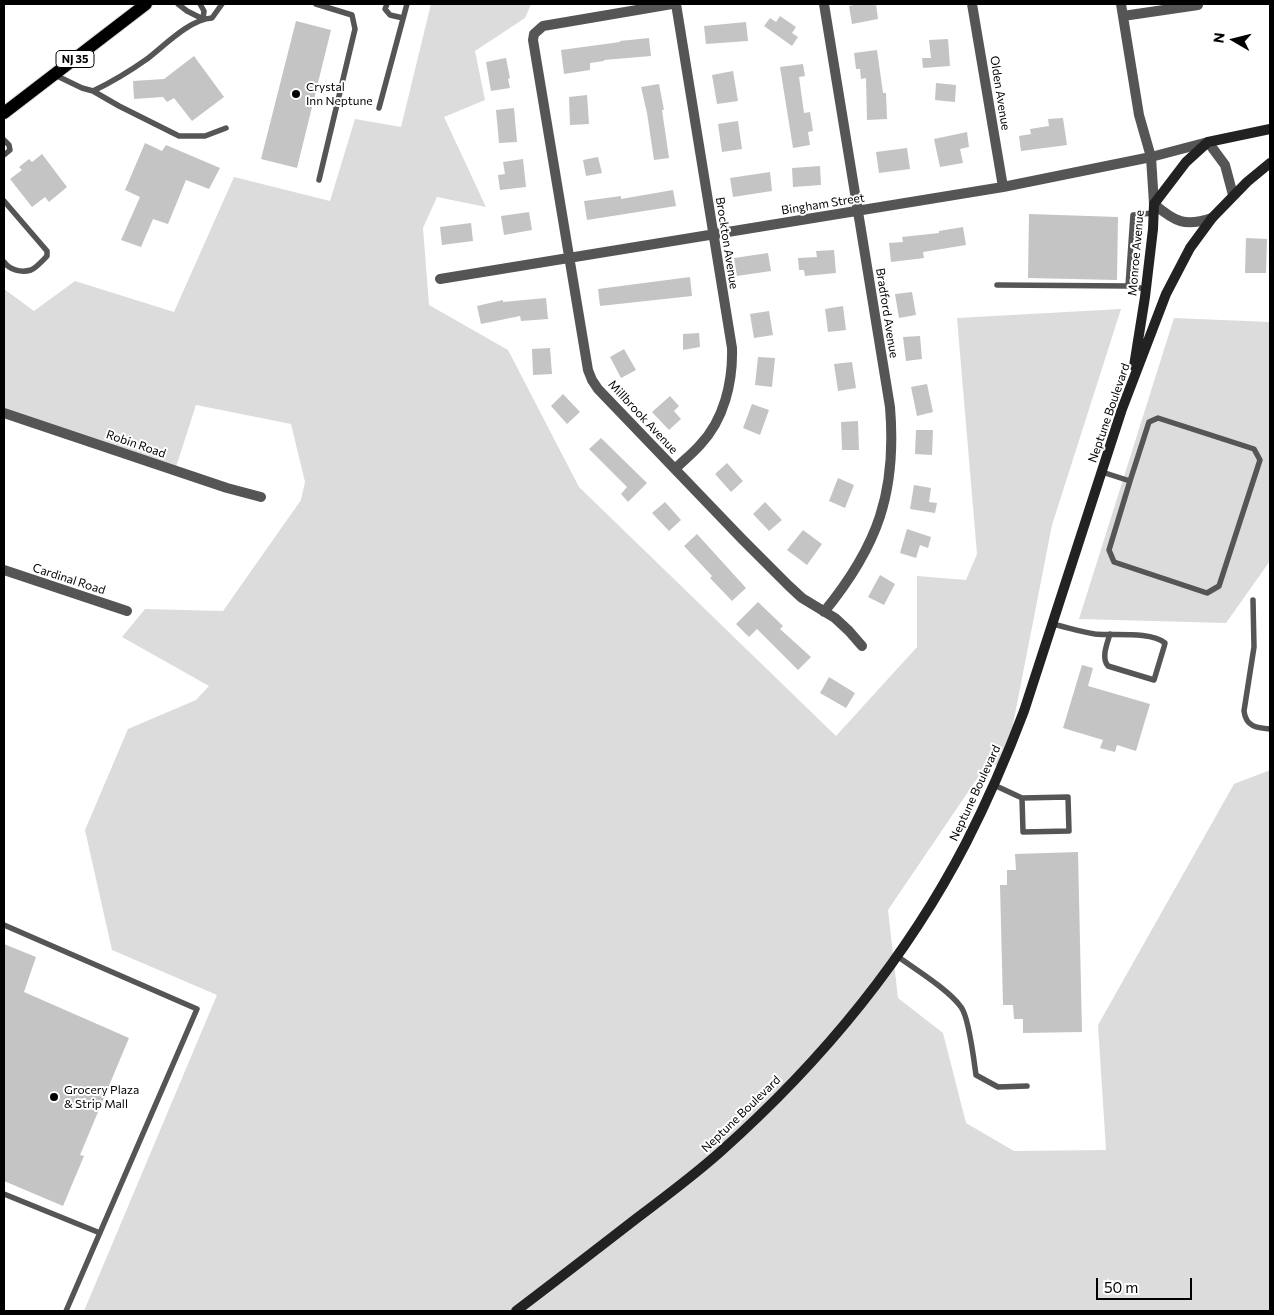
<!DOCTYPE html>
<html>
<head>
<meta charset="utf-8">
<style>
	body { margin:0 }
	#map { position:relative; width:1274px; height:1315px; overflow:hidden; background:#fff; font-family:Commissioner,sans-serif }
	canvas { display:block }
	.frame { position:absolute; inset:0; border:5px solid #000; pointer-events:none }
	.north { position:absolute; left:1209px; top:15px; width:50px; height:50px; -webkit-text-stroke:4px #fff; paint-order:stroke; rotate:278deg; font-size:14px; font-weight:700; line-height:20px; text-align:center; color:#000 }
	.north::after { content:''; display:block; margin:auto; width:18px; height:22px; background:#000; clip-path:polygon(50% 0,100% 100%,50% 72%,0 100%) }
	.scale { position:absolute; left:1096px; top:1278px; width:96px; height:22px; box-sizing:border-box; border:2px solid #000; border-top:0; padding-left:6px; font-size:15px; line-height:18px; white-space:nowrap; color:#000; -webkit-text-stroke:4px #fff; paint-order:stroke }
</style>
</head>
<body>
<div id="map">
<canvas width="1274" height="1315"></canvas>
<div class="frame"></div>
<div class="north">N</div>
<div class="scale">50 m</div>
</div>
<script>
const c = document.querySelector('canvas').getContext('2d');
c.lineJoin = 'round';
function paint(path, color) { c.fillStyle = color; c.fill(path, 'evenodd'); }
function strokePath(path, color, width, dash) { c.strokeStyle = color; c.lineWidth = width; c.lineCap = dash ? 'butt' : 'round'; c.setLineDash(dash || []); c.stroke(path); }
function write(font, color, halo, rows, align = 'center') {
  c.font = font + ' Commissioner,sans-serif'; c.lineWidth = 4; c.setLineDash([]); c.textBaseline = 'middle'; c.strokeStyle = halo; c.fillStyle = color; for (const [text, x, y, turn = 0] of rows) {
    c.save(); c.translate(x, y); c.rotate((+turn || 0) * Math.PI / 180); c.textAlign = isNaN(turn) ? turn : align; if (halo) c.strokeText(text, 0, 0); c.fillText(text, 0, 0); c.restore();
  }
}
paint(new Path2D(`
	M431,4H531L525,18L475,51L485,100L444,117L486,207L437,197L423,228L429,305L508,350L579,487L836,736L917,647V576L966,580L977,554L957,318L1121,309L1052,525L1004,770L989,761L888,910L898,998L943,1033L966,1123L1014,1151L1106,1150L1098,1025L1234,784L1270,770V1311H84L217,995L112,950L85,830L128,729L196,700L209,686L122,637L145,609L223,611L301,500L305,482L291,424L196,405L175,470L4,417V289L34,311L75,281L174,312L234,177L330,201L355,119L401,127Z
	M1174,318L1270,322V561L1226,623L1079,619Z`), '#dcdcdc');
paint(new Path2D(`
	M859,4H876L878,19L852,24L849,6Z
	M780,16L796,27L792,33L798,37L792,46L764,26L770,18L776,22Z
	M296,21L331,30L297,168L261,159Z
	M746,22L748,41L706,44L704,26Z
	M649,38L651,56L604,60V61L590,63V70L564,74L561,50L620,42V41Z
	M948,39L950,66L923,68L922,58H931L929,40Z
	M877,50L883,93H886L887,119L867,120L866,78L861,79L860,69H856L854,53Z
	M194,56L224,97L192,121L174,98L167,102L163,97L134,99L133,81L164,79Z
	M506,58L510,78L508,79L510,88L491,91L486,62Z
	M803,64L805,76L799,77L804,113L810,112L813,131L808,132L810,145L793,148L780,67Z
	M733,71L738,101L717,104L712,75Z
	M936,83L956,85L955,102L935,100Z
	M659,84L664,110H662L669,158L654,160L647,113L641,87Z
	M587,95L589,124L570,125L569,97Z
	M514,108L517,142L499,143L496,110Z
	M1063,118L1067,145L1021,151L1019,136L1031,134L1030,129L1049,126L1048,119Z
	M738,121L742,149L722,152L718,124Z
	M967,132L969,147L960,149L963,163L940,167L934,139Z
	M145,143L162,151L166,145L220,168L209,189L186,180L168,224L153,219L141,247L121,240L140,197L125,190Z
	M907,148L910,169L879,173L876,152Z
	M42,154L67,187L49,202L45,197L32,207L10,179L22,170L19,167L29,159L32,162Z
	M598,157L602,173L586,176L583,160Z
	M523,159L526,187L500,190L498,175L505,174L503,162Z
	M820,166L821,185L793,187L792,168Z
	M770,172L772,191L733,197L730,178Z
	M673,190L676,206L587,220L584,201L621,196V199Z
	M529,212L532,230L504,235L501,216Z
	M1029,214L1118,217L1117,280L1028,278Z
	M471,223L473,241L442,245L440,227Z
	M963,227L966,245L923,252L924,258L891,262L889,243L903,242L902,237L939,233V231Z
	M1246,238L1267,239L1266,273H1245Z
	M834,250L836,273L805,276L804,270H799L798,258L817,257L816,251Z
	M768,253L771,271L737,276L734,258Z
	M690,277L692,296L600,306L598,289Z
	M912,292L916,315L899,318L895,294Z
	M546,298L548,319L521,321L520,316L481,324L477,306L503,300V302Z
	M843,306L846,330L828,332L825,309Z
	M769,311L773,335L754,338L750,314Z
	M699,333L700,347L683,350V334Z
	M920,336L922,359L906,361L903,337Z
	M550,348L552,374L533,375L532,349Z
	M624,349L636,370L621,378L610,357Z
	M758,357L775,358L772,387L755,385Z
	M852,362L856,388L838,391L834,364Z
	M927,384L933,412L917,416L911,387Z
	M563,394L580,412L567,424L551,406Z
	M670,396L679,406L674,411L681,419L669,430L652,412Z
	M752,404L769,410L760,435L743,428Z
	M858,421L859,450H842L841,422Z
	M916,430H933L932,455L915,454Z
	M601,438L647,483L628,502L621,494L627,487L589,449Z
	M727,463L743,481L731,492L715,474Z
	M838,478L854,485L845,508L829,501Z
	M914,485L931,488L929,502L937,503L935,513L910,509Z
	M665,502L681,520L669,531L652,513Z
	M765,502L782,520L769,531L753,514Z
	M907,529L931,537L928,548L920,545L916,558L900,553Z
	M803,530L822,544L807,565L787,550Z
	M697,534L746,588L732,601L710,578L712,576L684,546Z
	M880,575L895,584L884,605L868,597Z
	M758,602L783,626L780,629L811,657L798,670L757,629L749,637L736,624Z
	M1082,665L1093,668L1088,686L1150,704L1136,751L1117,745L1115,752L1100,748L1103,740L1063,728Z
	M829,677L855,693L846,708L820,693Z
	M1078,852L1082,1032L1023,1033V1019H1014L1013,1005H1003L1000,885H1007V870H1016L1015,854Z
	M4,944L36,957L24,992L129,1038L80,1155L84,1156L63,1206L4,1181Z`), '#c4c4c4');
const primary = new Path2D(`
	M4,113L146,4`);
strokePath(primary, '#dbdbdb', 14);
strokePath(new Path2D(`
	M178,4L187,11L203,19L204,11L200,4
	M316,4L352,15L355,29L319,180
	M387,4L385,9L390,15L403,18
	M55,75L82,88L93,91C112,82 130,71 147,59C164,46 190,19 212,18L222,4
	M93,91L119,106L179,136H205L226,128
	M379,108L407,4
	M4,140L9,145L10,150L4,155
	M4,201L47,251V256C43,260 36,268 31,270C21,273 10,270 4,262
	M997,285L1128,286
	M1146,289L1128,286L1133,215L1153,213
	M1102,472L1130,481L1149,422L1158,418L1254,449L1260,460L1219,586L1207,593L1114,562L1109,550L1130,481
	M1253,600L1254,647L1244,711C1246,727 1257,728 1270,729
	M1052,624C1066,627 1081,632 1095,634C1113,636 1150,631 1165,643L1164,647L1154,680L1108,666C1101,658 1107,644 1110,634
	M994,785L1022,798L1068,797L1069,831L1023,832L1022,798
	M4,925L197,1009L66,1311
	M897,956C915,969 949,990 961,1007C969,1017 974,1061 976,1075L998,1087L1027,1086
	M4,1194L100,1233`), '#555', 5.5);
strokePath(new Path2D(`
	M672,4L543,26L534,34L533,40L588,370L592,380L598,389L742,539L789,586L802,598L835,618L849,631L862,646
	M824,4L890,407C897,492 878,546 824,612
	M972,4L1003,187
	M1121,4L1139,115L1151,157L1154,204C1175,222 1185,227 1212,218
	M1123,16L1198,5
	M440,279L1003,187L1151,157L1208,142L1225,165L1233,195
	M4,413L227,488L261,497
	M675,469C683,461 692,454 700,445C724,420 733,382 732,348L676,4
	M4,570L127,611`), '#555', 10);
strokePath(new Path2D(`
	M1134,366L1145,297L1153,229L1154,204L1186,162L1208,142L1270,129
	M516,1311C557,1280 597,1249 637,1218C665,1197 693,1176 719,1153C818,1065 905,961 966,843C988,800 1007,756 1024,711L1122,409L1166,294L1190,248L1212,218L1247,182L1270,163`), '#222', 10);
strokePath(primary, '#000', 12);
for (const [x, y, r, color] of [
	[296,94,5,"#000"],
	[54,1097,5,"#000"]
]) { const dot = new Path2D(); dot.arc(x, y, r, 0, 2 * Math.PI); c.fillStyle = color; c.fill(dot); strokePath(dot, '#fff', 2); }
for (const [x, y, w] of [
	[75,59,38]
]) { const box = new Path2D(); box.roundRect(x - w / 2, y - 8.5, w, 17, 4); c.fillStyle = '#fff'; c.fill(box); strokePath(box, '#000', 1); }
write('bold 11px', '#000', null, [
	["NJ 35",75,59]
]);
write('12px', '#000', '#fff', [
	["Crystal",306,87],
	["Inn Neptune",306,101],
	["Grocery Plaza",64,1090],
	["& Strip Mall",64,1104]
], 'left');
write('12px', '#000', '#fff', [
	["Olden Avenue",1000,93,81],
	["Bingham Street",823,204,-9],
	["Brockton Avenue",727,243,81],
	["Monroe Avenue",1136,253,-85],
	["Bradford Avenue",887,313,81],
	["Neptune Boulevard",1109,413,-71],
	["Millbrook Avenue",643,417,47],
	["Robin Road",136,444,19],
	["Cardinal Road",69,579,18],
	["Neptune Boulevard",975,793,-65],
	["Neptune Boulevard",741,1114,-44]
]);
</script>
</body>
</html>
